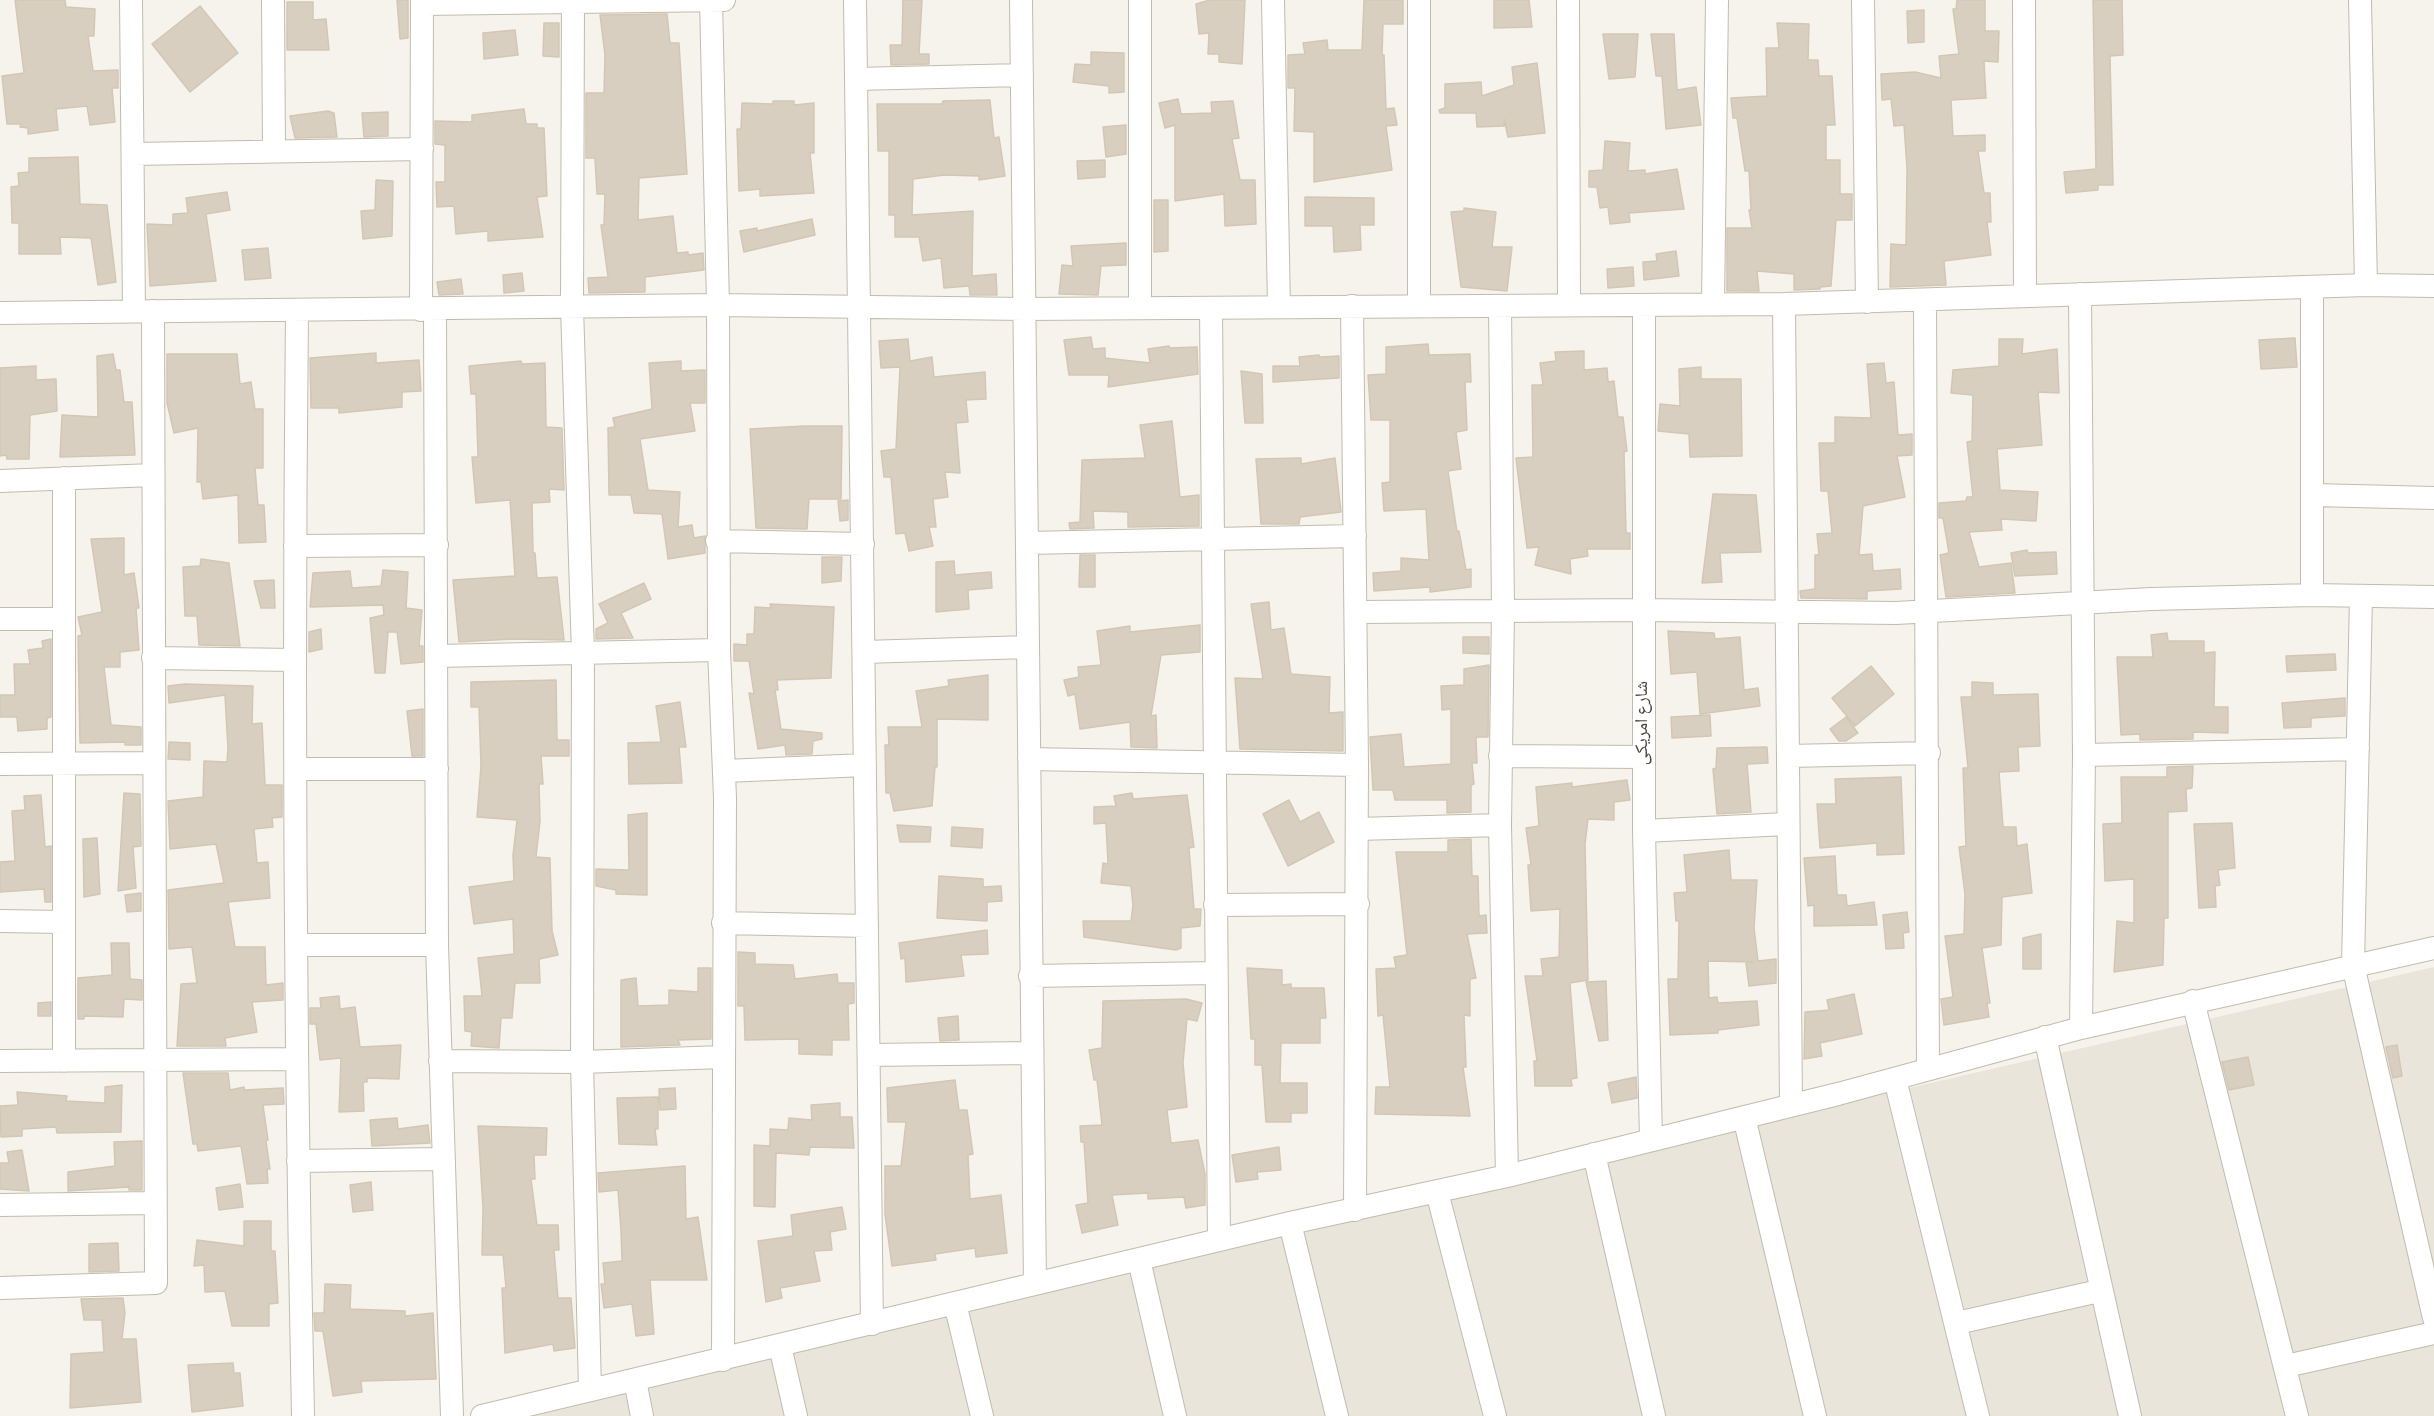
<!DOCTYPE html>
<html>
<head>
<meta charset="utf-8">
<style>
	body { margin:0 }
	canvas { display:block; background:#f6f3ec }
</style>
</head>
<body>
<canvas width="2434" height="1416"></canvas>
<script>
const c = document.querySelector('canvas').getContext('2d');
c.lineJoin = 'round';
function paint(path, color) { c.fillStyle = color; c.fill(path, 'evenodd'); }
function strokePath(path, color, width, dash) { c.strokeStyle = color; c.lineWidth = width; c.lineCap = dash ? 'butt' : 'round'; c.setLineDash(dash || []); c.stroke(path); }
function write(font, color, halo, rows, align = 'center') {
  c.font = font + ' "Source Sans 3","Noto Naskh Arabic",sans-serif'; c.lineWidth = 4.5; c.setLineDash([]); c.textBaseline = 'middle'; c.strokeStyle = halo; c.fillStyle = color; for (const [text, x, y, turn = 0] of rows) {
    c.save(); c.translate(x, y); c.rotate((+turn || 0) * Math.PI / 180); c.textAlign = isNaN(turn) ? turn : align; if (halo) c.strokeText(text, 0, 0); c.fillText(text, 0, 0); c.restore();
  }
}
paint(new Path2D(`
	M2434,967V1416H486Z`), '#eae5da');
const building = new Path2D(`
	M15,0H65L66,7L95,9L94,36H88L93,71L118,70V88H112L115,122L90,125L87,106L56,109L58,130L28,134V128L20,127L21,124H7L2,76L24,73Z
	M397,0H408V38L400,39Z
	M903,0H922L919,54H929V64L891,65L890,45H902Z
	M1210,0H1245L1242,64L1219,62V54H1208L1209,33L1199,34L1196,4Z
	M1364,0H1403V24H1383L1382,55H1384L1386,109L1394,108L1397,125L1386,126L1392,170L1314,182V132L1294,131L1295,88H1288V55L1305,54L1303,43L1327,40L1328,50H1362Z
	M1494,0H1529L1532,27L1494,28Z
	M1957,0H1985V31H1999L1998,62L1984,61L1986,98L1951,100L1953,136L1985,135V151H1978L1984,193H1990L1991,222H1987L1991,255L1944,261L1946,285L1890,287L1891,244L1906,245L1907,168L1904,125L1894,126L1891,99L1882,100L1881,74L1915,72L1941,78L1939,56L1959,54L1953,9H1956Z
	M2093,0H2122L2123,55L2110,56L2113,185H2098V190L2066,193L2064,172L2096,169Z
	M287,2H313V20L326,19L329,50H287Z
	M200,6L238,53L190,92L152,44Z
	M1924,10V42L1908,43L1907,11Z
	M667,14L670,43H679L687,174L639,178L638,220L673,216L677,253L688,252V255L703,253L704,270L645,277V292L589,293L588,278L608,277L601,225H604L605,194H597L595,158H586V93H604L605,55L600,15Z
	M544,23H559V57L543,56Z
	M1777,23L1809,24L1808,60H1818L1819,76H1832L1835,125H1826V160H1840V194H1852V220H1836L1831,286L1820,287V289L1794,290V274L1757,271L1759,291H1727V228H1752L1749,210H1751L1749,171H1745L1737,118H1733L1731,98L1767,96L1766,48H1779Z
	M515,30L518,55L484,59L483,33Z
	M1603,34H1638L1635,77L1609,79Z
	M1651,34H1674L1677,90L1696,87L1701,125L1666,129L1662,76H1656Z
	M1091,52L1124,53V92L1109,93V86L1073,82L1075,64L1091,65Z
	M1537,63L1545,133L1508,137L1504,119V126L1477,127L1476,113H1440L1439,110L1445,108V84L1481,82L1482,96L1514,85L1512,67Z
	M1178,99L1181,114L1212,113L1211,102L1233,101L1239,138L1232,139L1240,180H1255L1256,224L1225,226L1224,194L1175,201V125L1165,128L1159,103Z
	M990,100L994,138L999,137L1005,176L979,180V176L944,175L913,179L912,215L973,211L972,276L996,274L997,295H970L969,286L944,288L941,258L923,261L919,237H895V215H889V151H878L877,104H942L943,101Z
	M773,101H794V105L814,103V153H810L814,193L760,196V189L739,191L737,129H741L742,103L773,104Z
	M524,109L526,124H537V128H544L547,196L537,197L543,237L488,241V231L456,234L454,206L437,207L436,182H445V145L435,144V121L472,122V115Z
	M328,111L334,113L337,137L295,138L290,116Z
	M388,112V136L364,137L362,113Z
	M1126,125V154L1106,157L1103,127Z
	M1605,141L1630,143L1628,171L1645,170V174L1677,169L1684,209L1629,213L1630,222L1610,224L1608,207L1600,208L1597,187H1589V171L1603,170Z
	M78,157L80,204L107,205L116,282L98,285L91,238L60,237L61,254H19V223H12L11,187L19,186L18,173L29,172V158Z
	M1105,160V177L1078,179L1077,161Z
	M376,180L393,181L392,236L363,239L361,211L375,210Z
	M227,192L230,210L206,214L216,281L150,286L147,224L173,225V214L188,213L186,198Z
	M1305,197L1374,198V225H1360L1361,250L1334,252L1333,226H1305Z
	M1154,200H1168V251L1154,252Z
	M1464,208L1496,212L1492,247H1512L1507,291L1461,287L1451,212L1464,211Z
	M812,219L815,235L744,252L740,231L757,228V231Z
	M1126,243V265L1101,266L1098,295L1059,294L1062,265L1073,266L1071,246Z
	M268,248L271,278L245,280L242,250Z
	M1676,251L1679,276L1644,280L1643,262L1657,261L1656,254Z
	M1633,267L1634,286L1608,288L1607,269Z
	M522,273L524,291L504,293L503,275Z
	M461,279L463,294L439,295L437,282Z
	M1091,337L1093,349L1105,348V358L1150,363L1148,349L1169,346L1170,348L1197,347L1198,374L1108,387L1109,375H1069L1064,340Z
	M2295,338L2297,367L2261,369L2259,340Z
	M908,339L910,361L932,357L934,377L985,372L986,399L966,400L968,422L956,423L960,473L945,472L948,497L933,499L936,527H929L933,546L909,551L905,533L896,534L891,477H884L881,451L896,449L900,367L881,368L879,341Z
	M1999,339H2023L2022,354L2057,349L2059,393L2038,392L2042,445L1997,449L2000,490L2038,492L2036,521L2001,519L2002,530L1969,532L1979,567L2011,563L2015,593L1946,597L1940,555L1949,553L1943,518H1939V503L1966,501L1967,497H1973L1967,442L1972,441L1973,395L1951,393L1953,370L1999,366Z
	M1428,344L1429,355L1470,354L1471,382H1465L1467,430L1456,432L1461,469L1448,471L1457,532L1459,531L1466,570L1471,569V587L1430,592V587L1374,591L1373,573L1401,571V558L1429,560L1426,509L1384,511L1382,483L1390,482V420H1371L1368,375L1386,374V347Z
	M1584,351V370L1607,368L1608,382L1614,381L1618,417H1623L1627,451L1624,452L1626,533H1630V549H1587L1588,556L1570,559L1571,574L1535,565L1539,547L1527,548L1516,458L1533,457L1532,385H1543L1540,363L1556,361L1555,352Z
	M376,353V363L419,360L421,391L402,392V407L339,413V408H311L310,358Z
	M113,354L116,370H120L124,402H132L135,455L60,457L62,415L98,417L97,356Z
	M167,354H237L240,384L251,382L255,409H263V468H255L258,505H264L266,542L239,543L238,495L203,499L201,482H197L198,428L174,433L167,403Z
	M1319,355L1320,357L1339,356V378L1273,382V366H1300L1299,357Z
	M521,361L522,364L545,363L546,427L562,428L564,490L549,489L550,502L532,503L533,553H535L537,578L557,577L564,640L512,639L459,642L453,580L515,576L510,500L476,503L472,457H478L476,394H471L469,366Z
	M681,361V371L705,370V403H690L695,431L640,439L648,490L680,492L678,527L692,525L694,538L705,536V553L668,559L662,514L634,513L631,495H609L608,428L615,427L613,418L652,409L649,363Z
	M1884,363L1886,383L1894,382L1898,435L1912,434V455L1897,456L1905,497L1863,506L1859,555L1872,554L1873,571L1900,569L1901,589L1867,591V599L1801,598L1800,591L1815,589V555H1819L1817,534L1832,533L1828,491H1821L1819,443H1835V417L1871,418L1867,364Z
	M36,366V380L56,379L57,411L30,415L29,459H7L6,455L0,456V368Z
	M1701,367V379H1741L1742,456L1690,457L1689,434L1658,431L1660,404L1680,406L1679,369Z
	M1241,371L1262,374L1263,423H1245Z
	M1172,421L1180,497L1199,495V526L1128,527V512L1093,511L1094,528L1070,529L1069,523L1080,522L1082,460L1145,458L1140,425Z
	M804,426H842L841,499H809L807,529L756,528L750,429Z
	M1301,458V464L1335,458L1341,512L1300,517L1299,524H1261L1256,459Z
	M1713,494L1756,495L1761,552L1720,553L1722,582L1702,583Z
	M848,500V520L840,521L838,501Z
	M124,538V575L134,573L139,608H136L139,650L120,652V667H104L111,725L141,727V745H125V742L80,743L78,636L82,635L78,617L102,612L91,539Z
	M2027,550L2028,553L2056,552L2057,574L2015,576L2011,553Z
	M1080,555H1095V587H1079Z
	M822,557H842L841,581L822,583Z
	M201,559L229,563L240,646L199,645L197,616H185L183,567L200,566Z
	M954,561L955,575L991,572L992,588L968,590L969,609L936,612V562Z
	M383,570L408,572L406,608L422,610L419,646H423V662L401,664L397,632H388L385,673H375L370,618L384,615L383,605L310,607L313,573L350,571L352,588L381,586Z
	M274,580L275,608H261L254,581Z
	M644,583L651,599L621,613L633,638L596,639V629L608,623L599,604Z
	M1269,602L1271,630L1284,628L1291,674L1330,677L1329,713L1343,712V751L1240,749L1235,678L1263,679L1251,604Z
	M770,604L834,607L831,678L777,680L778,690H775L781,729L822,733V739L813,741L812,754L786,755L785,745L758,749L749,693L754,694L749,661H734V644L747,645V634H754L755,607L771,608Z
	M1200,625V652L1161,655L1151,716L1156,715L1157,748L1131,747L1130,722L1080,729L1075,694L1068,696L1064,680L1079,677L1078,667L1101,665L1097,631L1130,626V632Z
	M321,629L322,649L309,652V632Z
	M1668,631L1714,633L1715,639L1740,637L1744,690L1758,688L1760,706L1700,714L1697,672L1671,674Z
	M2167,633L2168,641H2204V653L2215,652L2214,707H2228V733L2193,732V739L2140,740V734L2121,735L2117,657H2153L2151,635Z
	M1463,637H1489V654L1463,653Z
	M51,639V717L47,718V729L18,731L17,717H0V695H15L14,664H30L28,650L43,648L42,641Z
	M2335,654L2336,670L2287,672L2286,656Z
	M1489,665L1488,737H1476L1477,763H1472L1474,784L1471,785V812L1447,813V800H1395L1393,790H1373L1370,737L1401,734L1404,767L1451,764V709L1442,710L1441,686L1464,685V669Z
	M1871,666L1894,694L1855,726L1832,698Z
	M988,675V720L937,719V767H935L932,806L894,811L890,793H886L885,745H889L888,727H922L916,691L949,686L948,680Z
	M556,680L557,740H569V756H541L543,784H539L540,821L536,857L550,858L552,931L558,955L539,959L540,983H515L512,1018H501L499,1048L471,1046L472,1032L465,1031L464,996H482L478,958L514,954L513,919L474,924L469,887L514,881L513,855L517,820L477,817L481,766L479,707H471V682Z
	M1972,682L1993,683V695L2038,694L2040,746L2018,747L2019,771L1999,772L2003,827H2016L2017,846L2027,844L2032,893L2002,897L2001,945L1982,948L1990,1003H1987L1989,1017L1944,1025L1941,999L1953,997L1945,936L1964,934L1965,894L1959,847L1966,846L1963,768H1968L1961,697H1972Z
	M185,684L253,686L252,724L262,723L265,785H282V817L272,818L273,827L254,829L257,863L268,862L270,898L228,902L235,947H265L266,985L283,983V1000L252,1002L257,1032L225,1038L226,1046H177L181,984L197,983L192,947L169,949L168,890L224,883L216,844L170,849L168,801L203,797L204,761L227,762L228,749L225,695L169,703L168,686Z
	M2345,698V716L2311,718V727L2284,728L2282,703Z
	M680,702L686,747H679L682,783L629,784L628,743L661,742L656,706Z
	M423,709V756H412L407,711Z
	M1710,715L1711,736L1672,738L1671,717Z
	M1846,717L1858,733L1846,741H1839L1830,729Z
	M169,742L190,743V760L168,759Z
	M1767,747L1768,763L1747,764L1751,812L1717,814L1713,769L1716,768L1717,748Z
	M2193,766L2192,788L2186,789L2187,811L2168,812V918H2164L2163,965L2114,972L2117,921L2134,923V879L2105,881L2103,824L2122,823L2121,777H2167V767Z
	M1901,777L1904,854L1877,855V843L1820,848L1817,804H1836L1835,779Z
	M1627,780L1630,800L1614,802V820L1588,819L1585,844L1588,980L1570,983L1577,1078L1571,1079L1572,1086H1535L1534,1061H1537L1525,976H1543L1541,959L1559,957L1560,909L1531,911L1528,865H1531L1526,828L1539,826L1536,787L1572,783V787Z
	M124,793L140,794L141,846L133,847L136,888L118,891Z
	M1132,793L1133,799L1187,795L1194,847L1189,848L1194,909H1201L1200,926L1181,928V948L1176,950L1084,937L1083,921H1131L1133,905L1131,886L1101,883L1103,863L1108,864L1106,823L1094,824V807L1116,806L1114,796Z
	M41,795L45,847L51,846V902H45L44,889L0,892V862L15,861L12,811L25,810L24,796Z
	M1289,800L1300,822L1319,812L1334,842L1288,866L1263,814Z
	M647,813V895L616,894V890L596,886V869L629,870L628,815Z
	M2232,823L2235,868L2218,870L2220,885L2215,886L2216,907L2199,908L2194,824Z
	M897,825L931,827L930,842H900Z
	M952,827L983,829L982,848L951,846Z
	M97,838L100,894L84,897L83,839Z
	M1471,839L1472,876H1478L1479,916L1486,915L1487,933L1467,934L1476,978L1470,979V1016L1464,1015L1466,1067H1463L1470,1116L1375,1114L1376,1087H1390L1383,1015L1378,1016L1376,969L1396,968L1394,957L1407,955L1396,852H1448V840Z
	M1729,850L1731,880H1757L1754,928L1758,961L1776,959V983L1749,986L1746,963L1753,962L1708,961L1709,998L1717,997L1718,1003L1757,1001L1759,1025L1718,1030V1033L1670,1035L1668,979H1678L1679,921H1676L1674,893L1687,892L1684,855Z
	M1835,856L1837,895H1846L1847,906L1874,902L1877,925L1814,926V905L1808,906L1804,858Z
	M939,876L983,879V887L1001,886L1002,901L987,902V921L937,918Z
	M141,893V911L127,912L125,895Z
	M1907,912L1909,932L1903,933L1904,948L1886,949L1883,915Z
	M987,930L988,954L961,955L964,976L906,982L905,958L901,959L899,943Z
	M2041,934V969H2023V938Z
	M111,943H129L130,979L142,980V1000L124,999L123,1017L84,1016V1019H78V978L112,975Z
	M738,952L755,953V964L793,965L795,979L837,974L838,983H854V1003L848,1004L849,1040H832V1055L799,1054V1039L745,1040L744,1006H738Z
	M698,968H711V1039L678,1040L680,1045L621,1047V980L636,978L638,1006L669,1005V990L698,992Z
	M1247,968L1282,970V985L1291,984V988H1324L1326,1018H1320V1043H1281L1280,1083H1307V1113H1291V1122H1266L1262,1065H1255V1039H1251Z
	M1606,981L1608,1040L1599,1041L1586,982Z
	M1854,994L1862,1034L1820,1043L1822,1056L1804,1059L1805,1012L1829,1010L1827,1000Z
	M339,996L340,1009L355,1007L360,1047L401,1045L399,1079L367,1078V1082H363L364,1111L339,1112L341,1058L320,1060L316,1024H310V1008H321L320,998Z
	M1186,999L1202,1003L1197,1021L1187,1019L1183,1063L1187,1107L1167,1110L1171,1143L1198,1140L1205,1174V1205L1186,1208L1184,1197L1148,1199V1193L1112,1195L1118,1225L1082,1233L1076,1205L1088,1203L1084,1142H1081L1080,1126L1102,1125L1097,1080H1094L1089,1050L1102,1048L1103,1001Z
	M51,1002V1016H38V1003Z
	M958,1016L959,1040L940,1041L938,1018Z
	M2397,1045L2402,1076L2393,1078L2386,1047Z
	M2248,1057L2254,1085L2229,1090L2222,1062Z
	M183,1073H228L230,1090L244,1087V1090L283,1088L284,1104L263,1105L268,1140L266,1141L270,1169H267L268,1183L247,1184L241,1146L198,1151L197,1144H193Z
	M1636,1077L1637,1098L1612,1103L1608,1083Z
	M955,1080L959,1110H967L973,1154L968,1155L970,1199L1001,1195L1007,1253L976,1257L975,1248L935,1254L936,1260L892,1266L885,1214V1166H901L906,1122H888L887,1088Z
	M122,1085L121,1132L57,1133L56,1127L22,1129V1136L1,1137L0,1106L18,1105L17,1092L67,1096L66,1101L105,1103V1087Z
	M675,1088L676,1109L660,1110L659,1089Z
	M658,1097V1129H655L657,1145L619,1144L617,1098Z
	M840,1103V1117H852L854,1148L810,1147L809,1155L776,1153L775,1207L754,1206V1145L770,1146V1129L788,1130L789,1118L812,1120L811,1105Z
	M397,1118L398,1129L428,1125L430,1143L372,1146L370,1120Z
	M478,1126L547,1128L546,1155H534L535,1179H531L537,1225H558L559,1250H554L558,1298H571L575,1348L554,1351L553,1344L505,1353L502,1288H506L503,1255H482L483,1208Z
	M142,1141V1190H129V1187L68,1191V1172L115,1166L114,1142Z
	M1279,1147L1281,1170L1257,1172L1258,1179L1236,1182L1232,1155Z
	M22,1150L29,1191L0,1189V1163H9L7,1152Z
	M685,1166L686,1219L698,1217L707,1280H650L654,1334L636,1336L632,1304L604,1308L601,1284H605L603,1263L622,1261L621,1231L618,1190L599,1192L598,1173Z
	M371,1182L373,1210L353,1212L350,1185Z
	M240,1184L243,1207L219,1210L216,1188Z
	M842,1207L846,1229L830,1232L832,1250L814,1251L820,1281L780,1288L782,1298L766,1302L758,1241L793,1236L791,1215Z
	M244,1221H271V1251H275L278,1303L269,1304V1326H232L225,1291L205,1292L204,1265L194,1266L197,1240L244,1246Z
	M118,1243L119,1271L89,1272V1244Z
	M325,1284L351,1285L350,1309L405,1311V1316L433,1313L436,1379L361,1381L362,1392L333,1396L323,1331H315L314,1313H324Z
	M123,1298L125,1313L122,1339H136L141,1402L70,1408L71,1354L104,1352L102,1320H84L81,1299Z
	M233,1363L234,1373H240L243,1406L192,1412L188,1365Z`);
paint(building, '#d8cfc1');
strokePath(building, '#d3c7b4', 1.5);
const minor = new Path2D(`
	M131,0L134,311
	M273,0L274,151
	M573,0L572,307L583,654L582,1062L590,1390
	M711,0L718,305L719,650L725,798L723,1360
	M855,0L872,1324
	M1021,0L1035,1284
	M1140,0V307
	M1273,0L1279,307
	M1419,0V306
	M1568,0L1569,305
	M1863,0L1867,302
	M2024,0L2025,296
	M2360,0L2366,285
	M423,4L724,0
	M856,79L1022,75
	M133,154L422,149
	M2312,287V595
	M2080,294L2084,755L2081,1028
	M1925,300L1928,1069
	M1713,304L1717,0
	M1784,304L1791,1105
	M1644,305V831L1651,1140
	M1352,306L1357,765L1355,1210
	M1500,306L1503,611L1500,825L1507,1176
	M1211,308L1219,1240
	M297,310C293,679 295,1047 303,1416
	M421,310L422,0
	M435,310L437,945L452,1416
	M0,313L718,305L1024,309L1784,304L2366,285L2434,286
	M0,481L153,475
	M2314,495L2434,498
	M717,541L863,544
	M1027,543L1355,536
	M295,546L437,545
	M2361,596L2353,965L2434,1318
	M1357,612L1643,610L1896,613L2151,599L2312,595L2434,597
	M0,619H62
	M864,652L1028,647
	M436,656L719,650
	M153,658L295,660
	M2084,755L2358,749
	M1500,756L1643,757
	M1788,756L1929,753
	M1029,759L1357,765
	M0,764L152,763
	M296,769H437
	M725,771L865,765
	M1357,829L1500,825
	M1644,831L1787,824
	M1215,905L1358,904
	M0,921L63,922
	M723,923L867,926
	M297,945H437
	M1030,976L1216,973
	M2193,1001L2297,1416
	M2045,1037L2130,1416
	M869,1055L1030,1053
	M0,1061L297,1059
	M64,1061V478
	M440,1061L582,1062L723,1057
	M1895,1079L1978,1416
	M1744,1117L1815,1416
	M1594,1154L1654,1416
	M298,1161L441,1159
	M1437,1192L1495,1416
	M0,1205L155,1203
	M1290,1223L1337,1416
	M1139,1260L1175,1416
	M0,1288L156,1283L153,311
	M955,1303L982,1416
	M1957,1323L2099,1291
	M780,1346L796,1416
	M2286,1366L2434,1333
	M635,1380L642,1416
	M482,1416L1290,1223L1507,1176L1838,1094L2081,1028L2434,948`);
strokePath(minor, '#c2bbae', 24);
strokePath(minor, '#fff', 22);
write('18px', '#4b4439', '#fff', [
	["شارع امريكى",1643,723,-90]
]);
</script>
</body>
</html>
